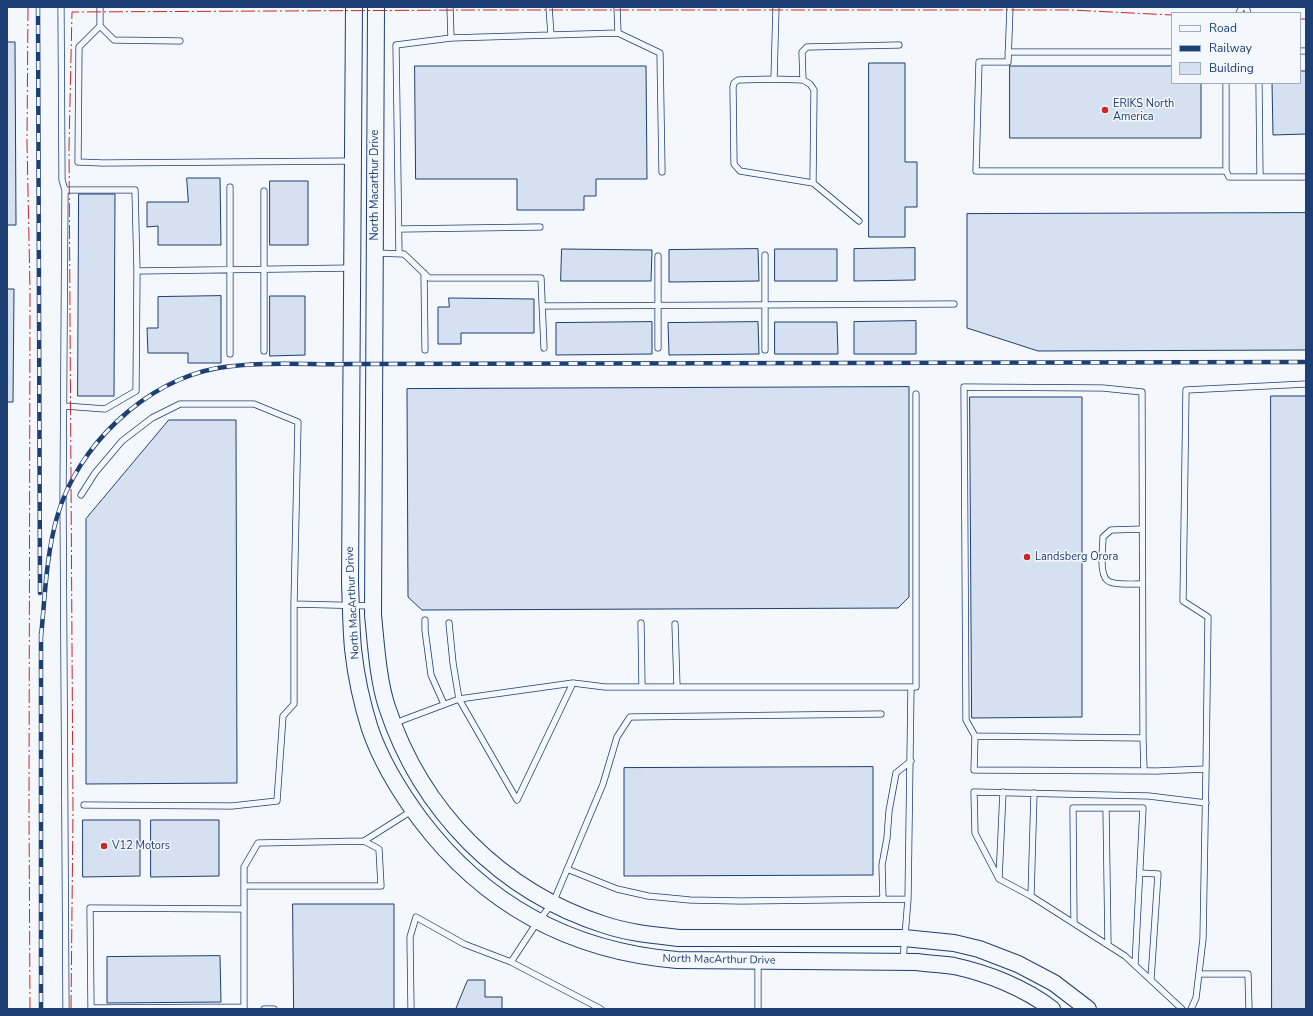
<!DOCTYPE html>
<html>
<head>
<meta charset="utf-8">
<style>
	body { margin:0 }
	#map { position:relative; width:1313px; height:1016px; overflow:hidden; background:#f4f7fb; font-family:"Nunito Sans",sans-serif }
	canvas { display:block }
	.frame { position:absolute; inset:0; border:8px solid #1d3f73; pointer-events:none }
	.legend { position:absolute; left:1171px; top:12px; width:130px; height:72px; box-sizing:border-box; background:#f4f7fb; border:1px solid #9eadc5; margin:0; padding:5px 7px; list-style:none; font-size:12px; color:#1d3f73 }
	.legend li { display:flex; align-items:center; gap:8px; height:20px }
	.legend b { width:20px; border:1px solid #9eadc5 }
</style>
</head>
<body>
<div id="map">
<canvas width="1313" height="1016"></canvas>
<div class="frame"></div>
<ul class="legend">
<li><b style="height:5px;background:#f4f7fb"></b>Road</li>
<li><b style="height:5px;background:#1d3f73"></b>Railway</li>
<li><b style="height:11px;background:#d5e0f0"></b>Building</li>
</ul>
</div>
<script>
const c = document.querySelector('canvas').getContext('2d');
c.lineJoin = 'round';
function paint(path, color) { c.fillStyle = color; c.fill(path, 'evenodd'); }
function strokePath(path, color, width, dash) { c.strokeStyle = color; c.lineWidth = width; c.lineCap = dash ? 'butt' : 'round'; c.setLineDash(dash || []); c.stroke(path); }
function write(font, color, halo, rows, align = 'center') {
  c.font = font + ' "Nunito Sans",sans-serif'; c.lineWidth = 3; c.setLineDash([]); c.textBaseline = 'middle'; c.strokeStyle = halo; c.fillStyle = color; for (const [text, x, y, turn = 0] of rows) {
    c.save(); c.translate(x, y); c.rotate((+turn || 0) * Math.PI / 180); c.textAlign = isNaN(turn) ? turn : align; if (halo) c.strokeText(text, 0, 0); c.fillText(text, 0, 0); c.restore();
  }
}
const building = new Path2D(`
	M7,42H15L16,225H7Z
	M869,63H905V162H917V207H905V237H869Z
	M415,66H646L647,179H596V196H584V210H517V179H416Z
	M1010,66H1172V83H1201V138H1010Z
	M1300,71H1306V134L1273,135L1272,83H1300Z
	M187,178H220L221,245H158V226L147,227V202H188Z
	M270,181H308V245H270Z
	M79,194H115L114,396H78Z
	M1306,213V350L1038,351L967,328V214Z
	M915,248V280L854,281V249Z
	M562,249L652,250L651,281H561Z
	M758,249L759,281L669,282V250Z
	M775,249H837V281H775Z
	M7,289H14L13,402H7Z
	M221,296V363H188V353H148L147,328H158V297Z
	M270,296H305V355L270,356Z
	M449,298L534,299V333H461V344H438V307H449Z
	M916,321V354H854V322Z
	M652,322V354L556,355V323Z
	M758,322L759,354L669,355L668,323Z
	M775,322H837L838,354H775Z
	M909,387V597L898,608L422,610L408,597L407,389Z
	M1271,396H1306V1009H1272Z
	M970,397H1082V717L972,718Z
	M169,420H236L237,783L86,784V519Z
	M873,767V875L624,876V768Z
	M83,820H140V876L83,877Z
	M151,820H219V876L151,877Z
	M293,904H394V1009H294Z
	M220,956L221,1002L107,1003V957Z
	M468,980H485V997H502V1009H456Z`);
paint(building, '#d5e0f0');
strokePath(building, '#1d3f73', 1);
const service = new Path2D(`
	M61,7L62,180L65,190
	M100,7V26L79,47L78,162L103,163L352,161
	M450,7L451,38L618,33L660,53L662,172
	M549,7L551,35
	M617,7L618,33
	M1010,7L1008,62H979L976,171H1226V83
	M1246,7L1248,13
	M1239,13L1242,7
	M100,26L114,40L180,41
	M1300,51H1306
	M1008,52H1172
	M774,79L776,7
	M803,80L802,52L807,47L899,45
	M1259,83L1260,177
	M1226,171L1229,177H1306
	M813,183L814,90L810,84L803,80L774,79L738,80L734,83L733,87L734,164L740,171L813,183L859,221
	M230,187V354
	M264,191V351
	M400,229L540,227
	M375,253L404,254L429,278H541L544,348
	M399,254L396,45L451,38
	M658,256V348
	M424,273L425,350
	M542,306L954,304
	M765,350V255
	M65,406L105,409L136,391L137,271
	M81,495L95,473L122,441L152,418L180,404H254L298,422L294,604
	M1142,529L1111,530L1103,537C1103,549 1098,578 1110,582C1117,585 1134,584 1142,584
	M425,620V630L431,675L444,704
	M449,623L453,663L459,699L573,683
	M641,623L642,687
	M675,624L677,687
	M395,723L459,699L517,800L573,683L605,687H916V394
	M975,736L1143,738
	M1206,769L1208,617L1183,601L1186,390L1306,384
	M1144,771L1143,738L1142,392L1103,388L964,387L966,720L975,736L974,770L1157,771L1206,769L1203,939L1196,998L1191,1009
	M1003,792L999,879L1031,896L1034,793
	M84,805L232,806L277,801L283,716L294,704V604L372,606
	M1106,808L1108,945
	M567,869L617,889L648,896L690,900L741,901L908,899
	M1140,873L1158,874L1151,979
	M999,879L975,833L974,792L1149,796L1206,803
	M244,886H381L379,849L364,841
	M1031,896L1125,956L1182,1009
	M883,899L882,865L887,838L889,811L896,773L911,761
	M244,909L90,908L91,1008L244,1007
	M1074,923L1073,808H1143L1135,965
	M903,960L908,899L911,687
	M511,962L601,1009
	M1199,974H1248L1249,1009
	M66,1009L63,499L65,190H135L137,271L352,268
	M244,1009V867L258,843L364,841L413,810
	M264,1009H274
	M411,1009L410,937L416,917L464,944L511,962L538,921L553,903L603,784L617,737L630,717L881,714
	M758,1009V961`);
const secondary = new Path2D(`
	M354,7L350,583C351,605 351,627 353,649C356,676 362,704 370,729C381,761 400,792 420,819C484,904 570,951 677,960L917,962C929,964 942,964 954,966C987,973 1025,988 1052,1009
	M376,7L373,615C376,644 378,680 387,707C421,811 501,892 605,925C629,933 654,935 679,938H904L954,943L979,949L1018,964L1054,983L1088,1009`);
strokePath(service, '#1d3f73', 7);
strokePath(secondary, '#1d3f73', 18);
strokePath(service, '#f4f7fb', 5.5);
strokePath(secondary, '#f4f7fb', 16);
const rail = new Path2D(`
	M38,7L40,593
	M41,633V1009
	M41,637C45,597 46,556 57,517C77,446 145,381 218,368C262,361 308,365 352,364L1306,362`);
strokePath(rail, '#1d3f73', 4.5);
strokePath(rail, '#f4f7fb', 3, [9]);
strokePath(new Path2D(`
	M28,7L27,142L30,289L29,807L30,1009
	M1300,19H1306
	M71,1009L73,811L69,147L72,12L480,10H1071L1172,15`), '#c62828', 1, [14, 3, 2, 3]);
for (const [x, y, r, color] of [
	[1105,110,4,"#c62828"],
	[1027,557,4,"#c62828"],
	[104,846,4,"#c62828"]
]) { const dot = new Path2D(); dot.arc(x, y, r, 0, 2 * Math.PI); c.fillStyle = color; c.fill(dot); strokePath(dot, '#f4f7fb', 1.5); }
write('11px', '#1d3f73', '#f4f7fb', [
	["ERIKS North",1113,104],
	["America",1113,117],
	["Landsberg Orora",1035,557],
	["V12 Motors",112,846]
], 'left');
write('11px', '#1d3f73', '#f4f7fb', [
	["North Macarthur Drive",375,185,-90],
	["North MacArthur Drive",353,603,-93],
	["North MacArthur Drive",719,960,1]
]);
</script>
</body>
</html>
